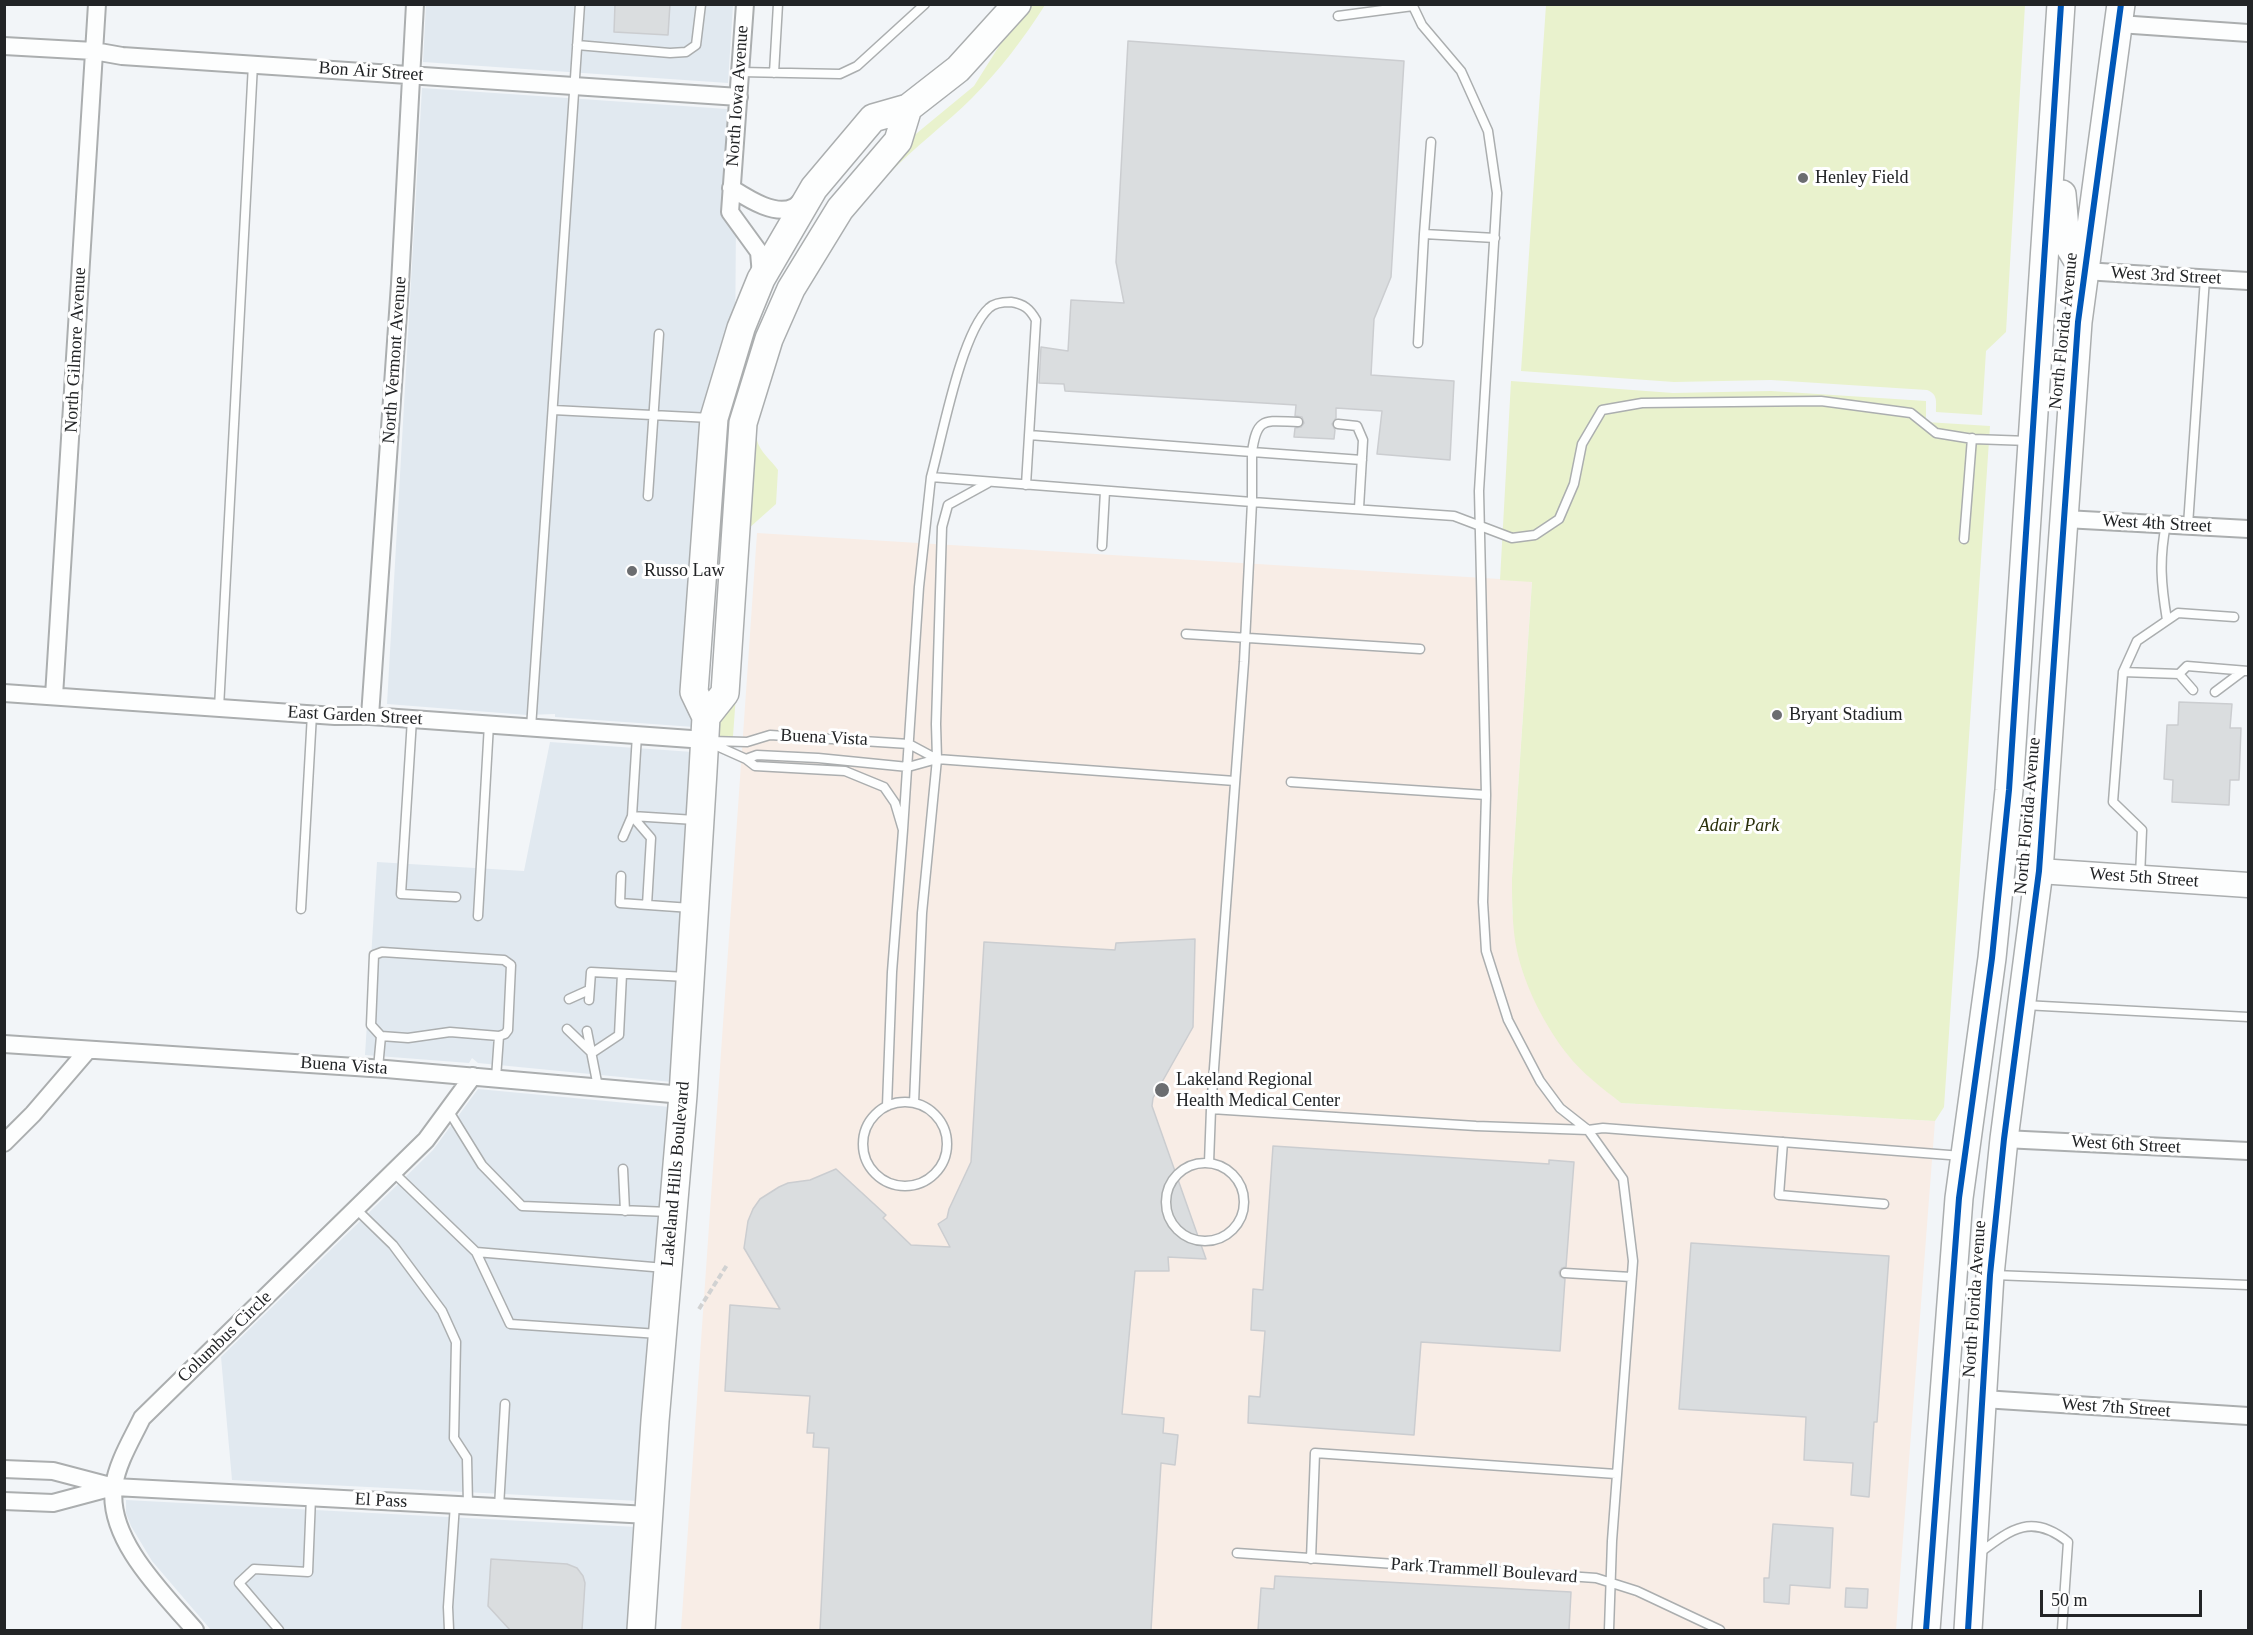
<!DOCTYPE html>
<html>
<head>
<meta charset="utf-8">
<style>
	body { margin:0 }
	#map { position:relative; width:2253px; height:1635px; overflow:hidden; background:#f2f5f8; font-family:"Times New Roman",serif }
	canvas { display:block }
	.frame { position:absolute; inset:0; border:6px solid #222426; pointer-events:none }
	.scale { position:absolute; left:2040px; top:1590px; width:162px; height:27px; box-sizing:border-box; border:3px solid #222426; border-top:0; padding-left:8px; font-size:18px; line-height:21px; white-space:nowrap; color:#222426; -webkit-text-stroke:4px #fff; paint-order:stroke }
</style>
</head>
<body>
<div id="map">
<canvas width="2253" height="1635"></canvas>
<div class="frame"></div>
<div class="scale">50 m</div>
</div>
<script>
const c = document.querySelector('canvas').getContext('2d');
c.lineJoin = 'round';
function paint(path, color) { c.fillStyle = color; c.fill(path, 'evenodd'); }
function strokePath(path, color, width, dash) { c.strokeStyle = color; c.lineWidth = width; c.lineCap = dash ? 'butt' : 'round'; c.setLineDash(dash || []); c.stroke(path); }
function write(font, color, halo, rows, align = 'center') {
  c.font = font + ' "Times New Roman",serif'; c.lineWidth = 6; c.setLineDash([]); c.textBaseline = 'middle'; c.strokeStyle = halo; c.fillStyle = color; for (const [text, x, y, turn = 0] of rows) {
    c.save(); c.translate(x, y); c.rotate((+turn || 0) * Math.PI / 180); c.textAlign = isNaN(turn) ? turn : align; if (halo) c.strokeText(text, 0, 0); c.fillText(text, 0, 0); c.restore();
  }
}
paint(new Path2D(`
	M426,5H733L728,83L423,62Z
	M422,88L727,109L723,190L736,217L735,359L716,420L694,727L555,717V714L527,715L387,704Z
	M550,742L693,752L672,1082L478,1063L472,1058L469,1063L365,1055L377,862L524,871Z
	M478,1089L670,1107L639,1501L232,1480L221,1357L433,1150Z
	M126,1500L637,1527L630,1630H211L152,1561L131,1526L126,1513Z`), '#e1e9f0');
paint(new Path2D(`
	M757,533L1532,581L1512,878V913L1567,1054L1591,1078L1621,1103L1935,1121L1896,1630H681Z`), '#f8ede6');
paint(new Path2D(`
	M1033,5H1045C1025,37 999,71 972,98C945,125 914,147 888,175C834,231 795,300 772,374C768,388 754,428 757,440C759,451 772,461 778,470L776,504L748,529L732,750L715,747L738,423L860,180L974,86L1006,35Z
	M1546,5H2025L2006,332L1986,351L1982,415L1936,412C1936,402 1938,394 1927,390L1771,380L1674,382L1521,371Z
	M1511,381L1673,393L1771,391L1926,401V422L1990,426L1944,1107L1935,1121L1621,1103C1602,1088 1582,1073 1567,1054C1544,1024 1525,987 1517,951C1512,927 1512,902 1512,878L1532,582L1500,580Z`), '#e9f2cd');
const building = new Path2D(`
	M615,4H670L668,35L614,32Z
	M1128,41L1404,61L1391,277L1374,319L1371,375L1454,381L1450,460L1377,454L1382,411L1336,408V418L1332,424L1335,430L1334,439L1294,437L1295,428L1301,427L1304,423L1302,417L1295,416L1296,405L1065,391L1064,384L1039,383L1041,347L1068,351L1071,300L1124,303L1116,262Z
	M2179,702L2232,704L2230,728H2241L2239,780H2230L2229,805L2172,802L2173,780L2164,779L2167,725H2178Z
	M1195,939L1193,1027L1153,1098L1152,1106L1206,1259L1168,1257L1169,1271H1135L1122,1414L1164,1418L1163,1433L1178,1435L1175,1465L1161,1463L1151,1630H820L829,1448L813,1447L814,1433H807L810,1396L725,1391L730,1305L780,1309L744,1248L748,1221L753,1209L760,1199L779,1187L788,1183L810,1180L836,1169L886,1215L883,1218L911,1245L950,1247L938,1224L947,1218L949,1209L971,1162L984,942L1115,950L1116,943Z
	M1273,1146L1549,1164V1160L1574,1162L1566,1267L1562,1268L1559,1272L1560,1276L1565,1279L1560,1351L1421,1342L1414,1435L1248,1423L1249,1396L1260,1397L1265,1331L1251,1330L1253,1289L1263,1290Z
	M1691,1243L1889,1256L1877,1422H1874L1869,1497L1851,1495L1853,1463L1804,1460L1806,1417L1679,1409Z
	M1773,1524L1833,1528L1830,1588L1790,1585L1789,1604L1764,1602V1578H1769Z
	M491,1559L567,1564L577,1568L583,1576L585,1583L582,1630H510L488,1606Z
	M1275,1576L1571,1592L1569,1630H1258L1261,1588L1274,1589Z
	M1846,1588L1868,1589L1867,1608L1845,1607Z`);
paint(building, '#dadddf');
strokePath(building, '#cbcdd0', 1.5);
const lane = new Path2D(`
	M1412,4L1422,25L1461,71L1488,131L1497,193L1479,491L1486,795L1483,902L1486,951L1508,1020L1540,1081L1560,1108L1588,1130L1623,1179L1633,1261L1612,1541L1609,1630
	M1338,16L1413,6
	M577,45L670,53L686,52L696,45L701,4
	M740,72L840,74L857,66L925,4
	M774,73L778,4
	M1431,142L1424,234L1495,238
	M1418,343L1424,234
	M553,410L711,418
	M1298,422C1265,421 1257,416 1252,452L1362,460
	M1338,424L1357,426L1363,440L1359,508
	M931,477C942,438 961,333 989,308C994,303 1005,302 1011,302C1024,304 1030,309 1036,320L1026,485
	M648,496L659,334
	M2166,524C2159,560 2161,584 2167,620
	M2188,525L2205,278
	M1964,539L1972,438
	M1102,546L1105,491
	M2234,617L2178,613L2137,641L2123,672L2179,674L2187,666L2248,671
	M1186,634L1420,649
	M2123,672L2113,802L2142,830L2140,877
	M2179,674L2193,690
	M2215,692L2243,671
	M219,708L253,64
	M412,719L401,894L456,897
	M531,728L580,4
	M637,735L632,816L695,820
	M711,741L747,742L770,735L909,744L937,759
	M708,742L746,759L755,766L845,771L884,787L895,803L903,830L892,972L887,1106
	M746,759L757,755L818,758L908,767L937,759L1235,781
	M1291,782L1486,795
	M903,830L919,587L931,477L1252,502V452L1029,435
	M623,837L632,816L651,838L647,905
	M621,876L620,903L691,908
	M301,909L312,714
	M478,916L489,724
	M569,999L589,990
	M589,1000L591,972L687,977
	M2024,1005L2248,1017
	M567,1029L592,1053
	M587,1031L598,1087
	M381,1036L408,1038L450,1032L499,1036
	M592,1053L619,1035L622,974
	M378,1068L381,1036L371,1025L374,955L382,952L504,960L511,965L508,1030L505,1034L499,1036L496,1078
	M863 1144a42 42 0 1 1 84 0a42 42 0 1 1-84 0Z
	M914,1103L922,913L937,759L936,724L942,527L948,505L988,483
	M448,1110L482,1165L522,1206L669,1212
	M1783,1142L1779,1195L1884,1204
	M1962,1156L1603,1128L1588,1130L1476,1126L1211,1109L1244,662L1252,502L1454,516L1512,538L1535,535L1559,519L1574,484L1582,444L1602,410L1642,403L1821,401L1911,413L1936,433L1973,439L2029,441
	M1166 1202a39 39 0 1 1 78 0a39 39 0 1 1-78 0Z
	M1209,1163L1211,1109
	M623,1169L625,1211
	M393,1172L476,1252L665,1268
	M356,1209L393,1245L442,1311L456,1342L454,1438L467,1458L468,1505
	M476,1252L510,1324L659,1334
	M1565,1273L1631,1277
	M1994,1275L2248,1285
	M499,1507L505,1404
	M1237,1553L1596,1578L1637,1591L1720,1630
	M1978,1554C2010,1530 2031,1512 2068,1542L2062,1630
	M1311,1559L1315,1453L1616,1474
	M279,1630L239,1583L254,1569L308,1572L311,1497
	M449,1630L448,1607L455,1504`);
const street = new Path2D(`
	M745,4L730,212L759,252L761,275
	M2119,24L2248,33
	M4,46L94,51L122,56L739,97
	M731,188C747,198 775,217 794,207C798,205 802,200 805,197
	M2084,271L2248,281
	M2065,519L2248,529
	M4,693L335,716H370L705,740
	M54,696L97,4
	M370,716L400,284L415,4
	M4,1044L386,1069L683,1095
	M2004,1139L2248,1151
	M4,1143L33,1114L88,1050
	M1983,1399L2248,1416
	M4,1469L53,1471L114,1487L649,1515
	M4,1501L53,1503L113,1487
	M195,1630C164,1594 106,1539 114,1486C117,1463 132,1439 142,1418L426,1140L473,1076`);
const secondary = new Path2D(`
	M2039,871L2248,885`);
const primary = new Path2D(`
	M2062,194L2066,241L2084,271
	M706,717L725,693L743,423L769,339L791,289L840,209L898,141L908,108
	M641,1630L655,1421L683,1095L703,771L706,717L694,692L714,418L741,328L761,279L814,188L873,118L908,108L958,69L1017,4
	M1926,1630L1959,1198L1992,958L2009,790L2061,4
	M1968,1630L1990,1275L2004,1139L2039,871L2078,322L2121,4`);
strokePath(lane, '#abaeaf', 11);
strokePath(street, '#abaeaf', 20);
strokePath(secondary, '#abaeaf', 27);
strokePath(primary, '#abaeaf', 30);
strokePath(new Path2D(`
	M699,1309L727,1265`), '#d1d2d2', 4, [6, 3]);
strokePath(lane, '#fdfefe', 8);
strokePath(street, '#fdfefe', 16);
strokePath(secondary, '#fdfefe', 24);
strokePath(primary, '#fdfefe', 27);
strokePath(new Path2D(`
	M1926,1630L1959,1198L1992,958L2009,790L2061,4
	M1968,1630L1990,1275L2004,1139L2039,871L2078,322L2121,4`), '#0057b8', 6);
for (const [x, y, r, color] of [
	[1803,178,6,"#6b6d70"],
	[632,571,6,"#6b6d70"],
	[1777,715,6,"#6b6d70"],
	[1162,1090,8,"#6b6d70"]
]) { const dot = new Path2D(); dot.arc(x, y, r, 0, 2 * Math.PI); c.fillStyle = color; c.fill(dot); strokePath(dot, '#fff', 2); }
write('18px', '#222426', '#fff', [
	["Bon Air Street",371,72,4],
	["North Iowa Avenue",738,96,-86],
	["West 3rd Street",2166,276,3],
	["North Florida Avenue",2064,331,-84],
	["North Gilmore Avenue",76,350,-87],
	["North Vermont Avenue",395,360,-86],
	["West 4th Street",2157,524,3],
	["East Garden Street",355,716,3],
	["Buena Vista",824,738,3],
	["North Florida Avenue",2028,816,-85],
	["West 5th Street",2144,878,4],
	["Buena Vista",344,1066,4],
	["West 6th Street",2126,1145,3],
	["Lakeland Hills Boulevard",676,1174,-85],
	["North Florida Avenue",1975,1299,-86],
	["Columbus Circle",225,1337,-44],
	["West 7th Street",2116,1408,4],
	["El Pass",381,1501,3],
	["Park Trammell Boulevard",1484,1571,4]
]);
write('18px', '#222426', '#fff', [
	["Henley Field",1815,178],
	["Russo Law",644,571],
	["Bryant Stadium",1789,715],
	["Lakeland Regional",1176,1080],
	["Health Medical Center",1176,1101]
], 'left');
write('italic 18px', '#292f0a', '#fff', [
	["Adair Park",1739,826]
]);
</script>
</body>
</html>
